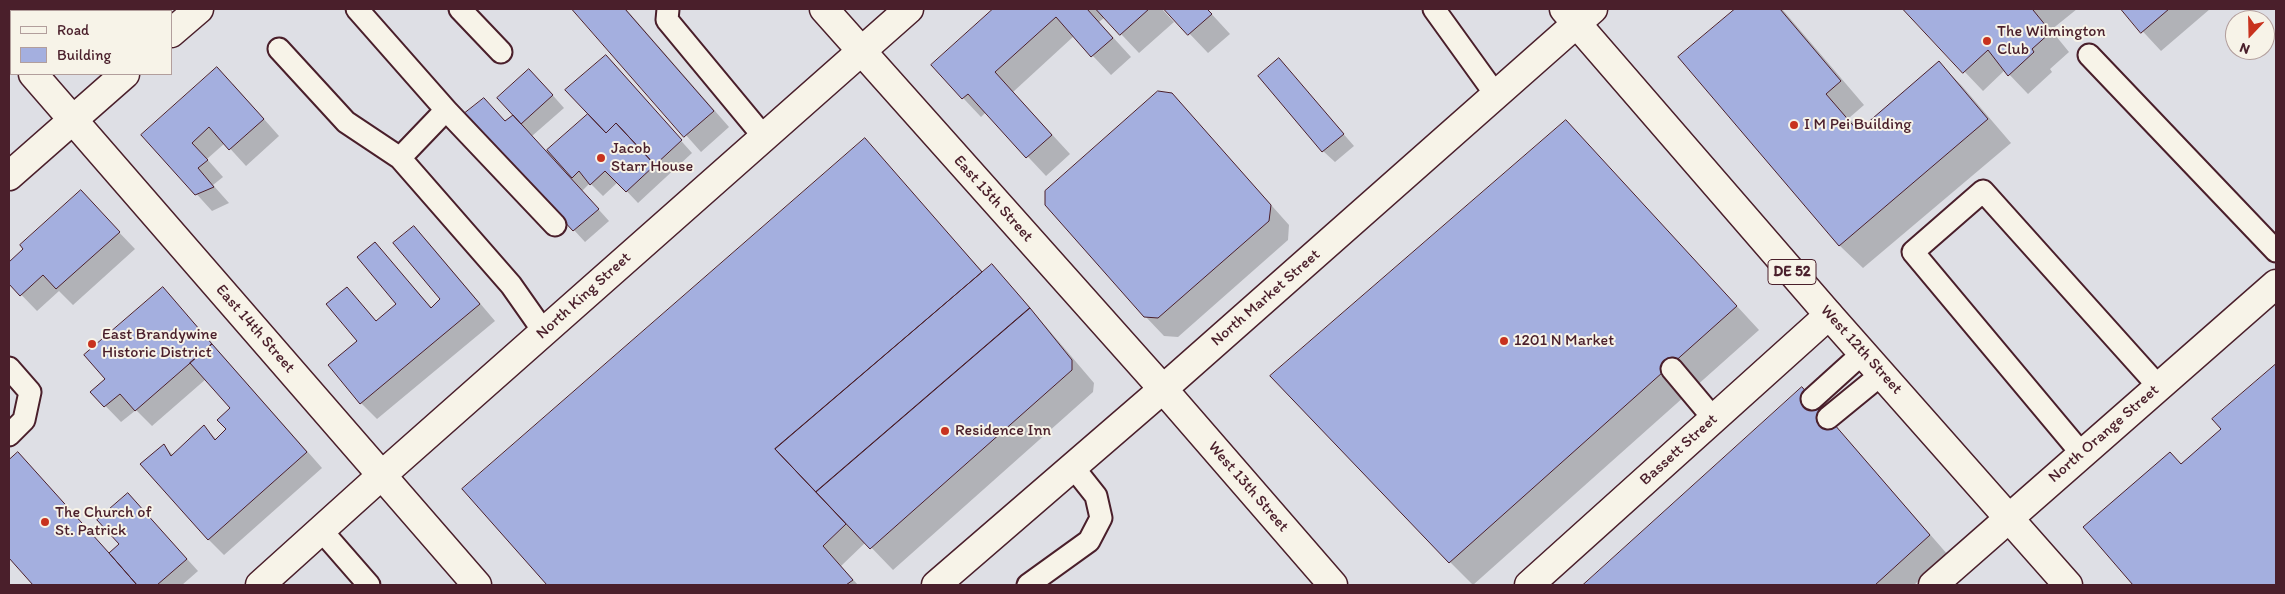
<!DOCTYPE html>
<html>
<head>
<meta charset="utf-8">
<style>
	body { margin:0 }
	#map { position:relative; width:2285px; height:594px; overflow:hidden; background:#dedfe5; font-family:Itim,sans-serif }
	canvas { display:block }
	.frame { position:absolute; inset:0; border:10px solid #4a1f2b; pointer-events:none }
	.legend { position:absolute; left:10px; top:10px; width:162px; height:65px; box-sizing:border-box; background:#f7f3e8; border:1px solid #b29e9c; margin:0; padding:6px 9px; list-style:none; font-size:15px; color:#4a1f2b }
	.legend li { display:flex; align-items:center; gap:10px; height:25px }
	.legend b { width:25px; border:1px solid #b29e9c }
	.north { position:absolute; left:2225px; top:10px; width:50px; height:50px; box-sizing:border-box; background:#f7f3e8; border:1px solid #b29e9c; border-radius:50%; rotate:201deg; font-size:14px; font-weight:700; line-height:20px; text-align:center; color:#4a1f2b }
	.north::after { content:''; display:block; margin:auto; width:18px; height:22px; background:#c8321e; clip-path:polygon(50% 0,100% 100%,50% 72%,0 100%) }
</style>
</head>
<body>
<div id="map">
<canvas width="2285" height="594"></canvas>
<div class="frame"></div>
<ul class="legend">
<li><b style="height:6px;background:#f7f3e8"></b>Road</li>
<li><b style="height:14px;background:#a4afdf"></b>Building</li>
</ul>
<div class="north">N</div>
</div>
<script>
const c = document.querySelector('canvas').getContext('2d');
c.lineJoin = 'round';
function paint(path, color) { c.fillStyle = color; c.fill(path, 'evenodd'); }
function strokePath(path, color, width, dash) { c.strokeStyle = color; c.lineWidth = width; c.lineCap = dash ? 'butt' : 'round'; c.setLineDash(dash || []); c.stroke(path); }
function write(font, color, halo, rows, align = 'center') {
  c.font = font + ' Itim,sans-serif'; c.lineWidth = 4; c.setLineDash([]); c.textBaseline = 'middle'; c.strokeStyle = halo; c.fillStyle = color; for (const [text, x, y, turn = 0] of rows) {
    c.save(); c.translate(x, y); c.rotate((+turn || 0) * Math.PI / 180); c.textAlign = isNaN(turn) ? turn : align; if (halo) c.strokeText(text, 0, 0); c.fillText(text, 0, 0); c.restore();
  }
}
paint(new Path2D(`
	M10,9H149L146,11H13Z
	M574,9H626L729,127L701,152Z
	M995,9H1162L1174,22L1139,53L1105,17L1099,22L1131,57L1111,75L1074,36L1013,92L1070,154L1046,176L986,112L981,117L932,65Z
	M1166,9H1207L1230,34L1208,53Z
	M1737,9H1782L1864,105L1849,118L1860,131L1939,63L1962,86L2011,143L1863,268L1839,245L1680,57Z
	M1905,9H2077L2051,30L2069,52L2050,69L2052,72L2028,94L2005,70L1983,91Z
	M2122,9H2210L2161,51Z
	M1279,60L1354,146L1335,162L1323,151Z
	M617,69L692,153L638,203L618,182L603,196L590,183L582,191L609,221L585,242L574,230L484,99L506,122L515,115L541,82L564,108L532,136L547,152L590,114Z
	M233,84L279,136L246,166L225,143L207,159L223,177L213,185L229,203L212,211L143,135Z
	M1172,94L1289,225L1288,240L1178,337L1164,336L1145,316Z
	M1566,121L1759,330L1473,585L1450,562Z
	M864,140L983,272L992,265L1007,281L1094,383L1093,392L893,570L866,542L841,566L858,585H549L464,489Z
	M96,208L135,249L73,305L59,291L37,311L9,282V263L25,249Z
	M413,227L429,243L495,321L377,419L361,403L359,341L347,288L377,322L398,304L375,244L432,308L442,300Z
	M163,288L322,468L224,555L208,539L164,446L173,455L204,427L217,440L227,429L231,408L206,379L152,426L136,410L121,422L92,392L107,379Z
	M2276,365V585H2135L2084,527L2182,465L2223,429L2214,419Z
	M1802,389L1820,408L1948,555L1914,585H1585Z
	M18,453L109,554L121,544L139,506L198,571L182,585H35L9,556V461Z`), '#0003');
const building = new Path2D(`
	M9,9H109L107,11L11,12Z
	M572,9H625L714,111L684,137Z
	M993,9H1087L1113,38L1091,57L1056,17L995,72L1052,135L1026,158L968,94L962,99L931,65Z
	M1096,9H1149L1120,35Z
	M1164,9H1207L1212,14L1188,35Z
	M1735,9H1780L1841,81L1826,94L1858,131L1939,61L1988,119L1839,246L1678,57Z
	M1903,9H2035L2033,10L2051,32L2032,49L2034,52L2008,76L1988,50L1963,73Z
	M2121,9H2169L2141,33Z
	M606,55L682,140L655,165L616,123L606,133L565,90Z
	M1279,58L1344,134L1322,152L1258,76Z
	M217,67L264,119L229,150L209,127L192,143L208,160L198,168L214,187L195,195L141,135Z
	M529,69L553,95L521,124L497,98Z
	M1158,91L1172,93L1271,205L1269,221L1158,318L1144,317L1045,205V191Z
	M484,98L505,121L513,115L599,209L573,231L465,113Z
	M588,114L606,133L616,123L655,165L626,192L605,171L590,185L579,171L572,178L547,150Z
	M1566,120L1737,306L1449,563L1270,376Z
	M865,138L982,272L775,449L846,524L823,546L853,580L846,585H547L462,489Z
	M81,190L120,232L56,289L43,275L20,296L9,284V262L23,249L20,245Z
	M414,226L480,304L360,404L328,365L357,341L326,304L347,287L376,321L396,304L357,257L375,242L431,308L440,299L393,243Z
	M992,264L1030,308L816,492L775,449Z
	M163,287L212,344L135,411L120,394L104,407L90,392L105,379L84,355Z
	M1030,308L1072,360V370L870,549L816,492Z
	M212,344L307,452L208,540L140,464L164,444L171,456L204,425L215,440L226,429L217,420L230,408L190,363Z
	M2276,364V585H2133L2083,527L2170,452L2181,464L2221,429L2212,419Z
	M1802,387L1930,535L1875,585H1583Z
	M18,452L109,553L137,585H33L9,558V460Z
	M128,493L187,559L157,585H137L109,553L119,544L97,520Z`);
paint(building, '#a4afdf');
strokePath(building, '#4a1f2b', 1);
const lane = new Path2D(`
	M357,9L446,110
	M460,9L501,52
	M668,9L667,20L764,137
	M1434,9L1496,95
	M279,49L346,122L400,158
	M2089,55L2276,251
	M544,332L511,285L400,158L446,110L555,225
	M9,368L30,392L24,420L9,435
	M1672,369L1714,419
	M1812,399L1864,352
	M1828,418L1883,373
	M2082,454L1913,252L1983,191L2159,387
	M321,530L369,585
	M1028,585L1089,541L1101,518L1096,496L1073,467`);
const street = new Path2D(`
	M824,9L1163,389L1333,585
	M171,33L199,9
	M9,45L11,48
	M33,74L477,585
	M9,176L125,74
	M936,585L1163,389L1593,9
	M1529,585L1829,315
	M1933,585L2276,284`);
const primary = new Path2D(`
	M1564,9L1829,315L2068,585
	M260,585L382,475L909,9`);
strokePath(lane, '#4a1f2b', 25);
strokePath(street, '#4a1f2b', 31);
strokePath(primary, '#4a1f2b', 31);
strokePath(lane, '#f7f3e8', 21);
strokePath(street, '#f7f3e8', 28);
strokePath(primary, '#f7f3e8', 28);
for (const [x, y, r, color] of [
	[1987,41,5,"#c8321e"],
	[1794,125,5,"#c8321e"],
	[601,158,5,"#c8321e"],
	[1504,341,5,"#c8321e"],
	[92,344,5,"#c8321e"],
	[945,431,5,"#c8321e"],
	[45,522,5,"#c8321e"]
]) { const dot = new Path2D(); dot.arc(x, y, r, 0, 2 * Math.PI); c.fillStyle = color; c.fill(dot); strokePath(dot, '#f7f3e8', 2); }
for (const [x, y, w] of [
	[1792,272,48]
]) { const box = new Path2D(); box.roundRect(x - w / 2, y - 12.5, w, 25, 4); c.fillStyle = '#f7f3e8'; c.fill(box); strokePath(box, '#4a1f2b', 1); }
write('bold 15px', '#4a1f2b', null, [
	["DE 52",1792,272]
]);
write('16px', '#4a1f2b', '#f7f3e8', [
	["The Wilmington",1997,32],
	["Club",1997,50],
	["I M Pei Building",1804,125],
	["Jacob",611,149],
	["Starr House",611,167],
	["East Brandywine",102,335],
	["Historic District",102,353],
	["1201 N Market",1514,341],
	["Residence Inn",955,431],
	["The Church of",55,513],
	["St. Patrick",55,531]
], 'left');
write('16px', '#4a1f2b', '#f7f3e8', [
	["East 13th Street",993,199,48],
	["North King Street",584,296,-42],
	["North Market Street",1266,298,-41],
	["East 14th Street",255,329,49],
	["West 12th Street",1861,350,48],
	["North Orange Street",2104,434,-41],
	["Bassett Street",1679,450,-42],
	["West 13th Street",1248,487,49]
]);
</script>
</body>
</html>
